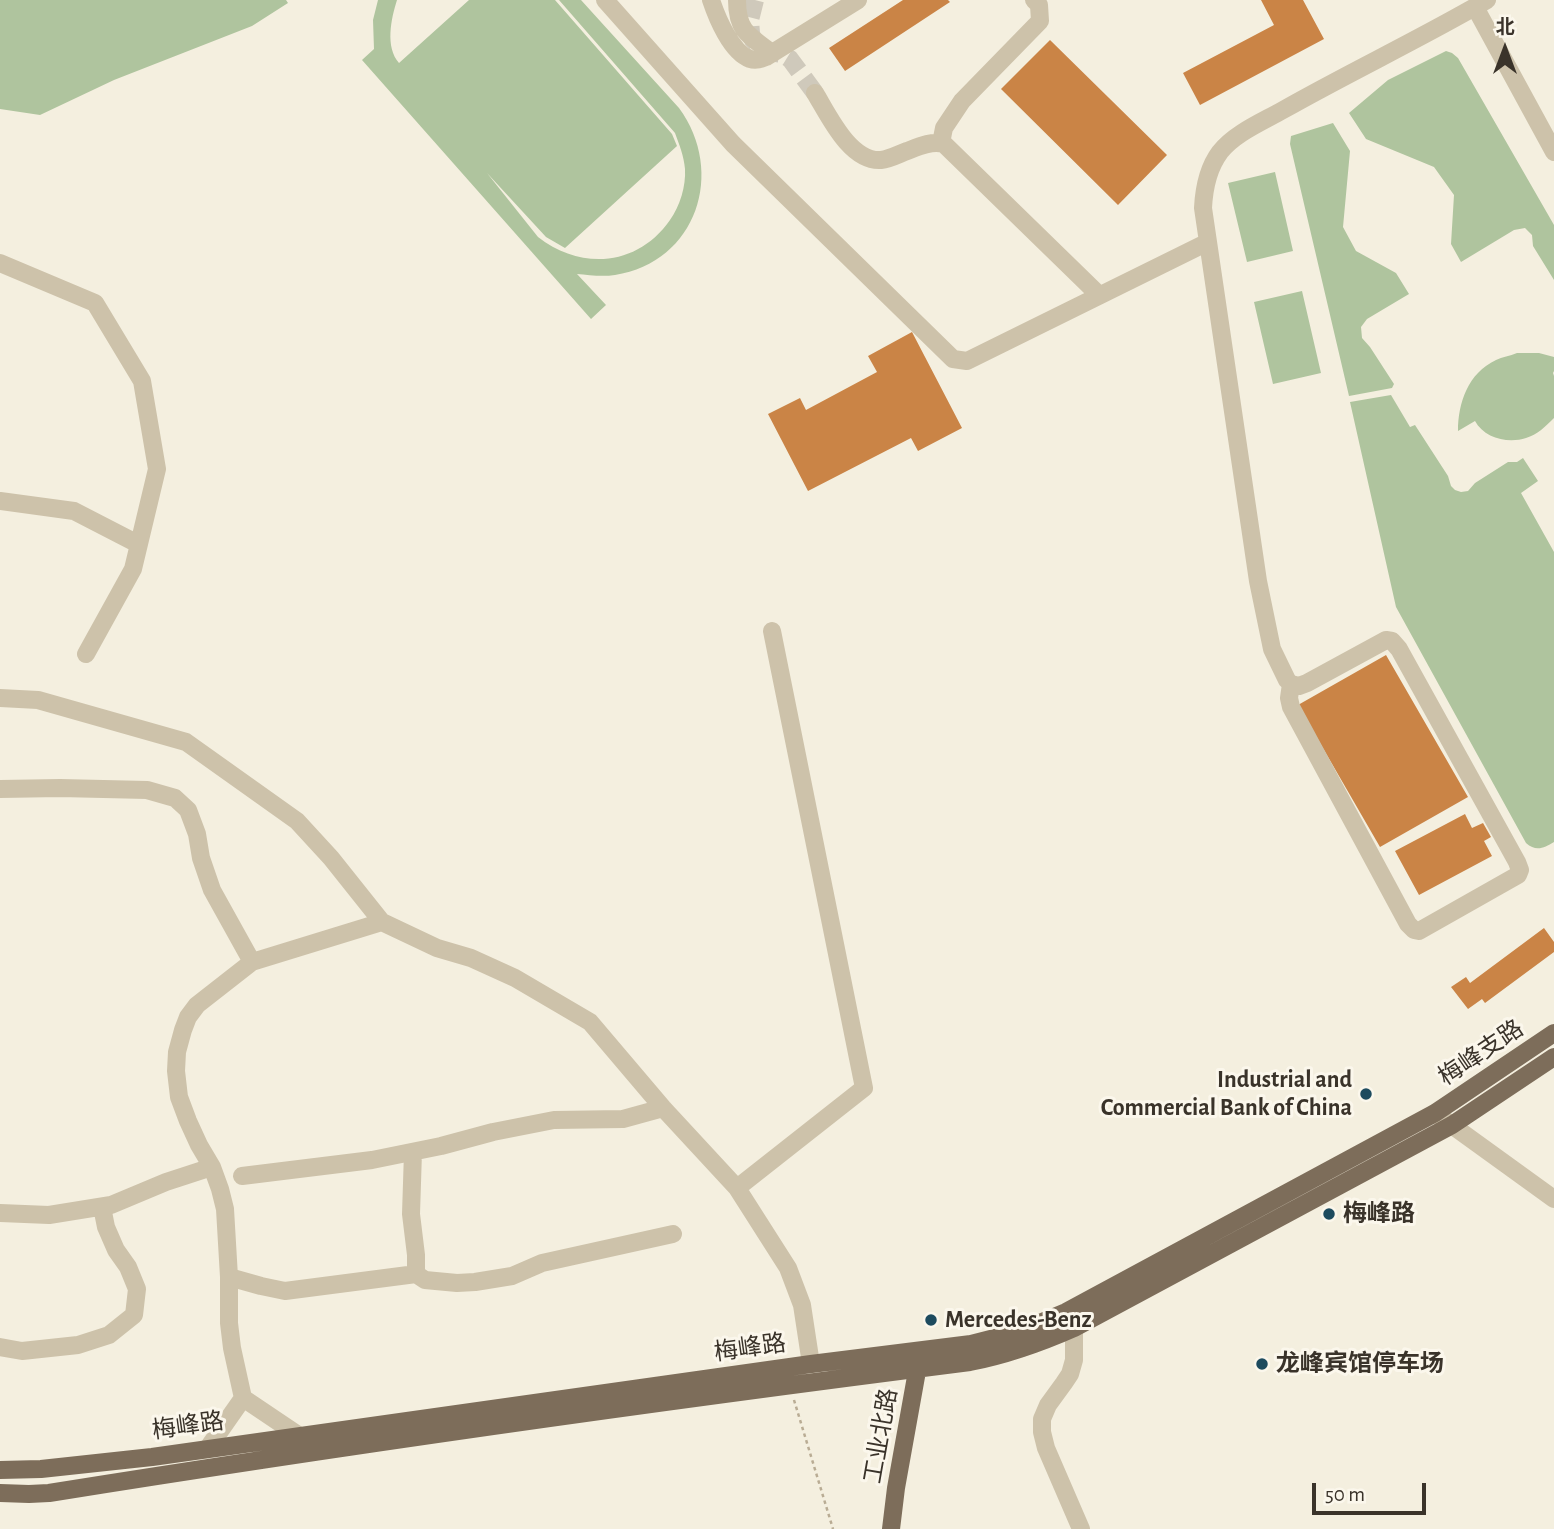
<!DOCTYPE html>
<html>
<head>
<meta charset="utf-8">
<style>
	body { margin:0 }
	#map { position:relative; width:1554px; height:1529px; overflow:hidden; background:#f4efdf; font-family:"Alegreya Sans","Noto Sans SC",sans-serif }
	canvas { display:block }
	.north { position:absolute; left:1470px; top:14px; width:70px; height:70px; -webkit-text-stroke:5px #fbf7ec; paint-order:stroke; rotate:0deg; font-size:19px; font-weight:700; line-height:28px; text-align:center; color:#3a332a }
	.north::after { content:''; display:block; margin:auto; width:24px; height:32px; background:#3a332a; clip-path:polygon(50% 0,100% 100%,50% 72%,0 100%) }
	.scale { position:absolute; left:1312px; top:1483px; width:114px; height:32px; box-sizing:border-box; border:4px solid #3a332a; border-top:0; padding-left:9px; font-size:21px; line-height:24px; white-space:nowrap; color:#3a332a; -webkit-text-stroke:5px #fbf7ec; paint-order:stroke }
</style>
</head>
<body>
<div id="map">
<canvas width="1554" height="1529"></canvas>
<div class="north">北</div>
<div class="scale">50 m</div>
</div>
<script>
const c = document.querySelector('canvas').getContext('2d');
c.lineJoin = 'round';
function paint(path, color) { c.fillStyle = color; c.fill(path, 'evenodd'); }
function strokePath(path, color, width, dash) { c.strokeStyle = color; c.lineWidth = width; c.lineCap = dash ? 'butt' : 'round'; c.setLineDash(dash || []); c.stroke(path); }
function write(font, color, halo, rows, align = 'center') {
  c.font = font + ' "Alegreya Sans","Noto Sans SC",sans-serif'; c.lineWidth = 6; c.setLineDash([]); c.textBaseline = 'middle'; c.strokeStyle = halo; c.fillStyle = color; for (const [text, x, y, turn = 0] of rows) {
    c.save(); c.translate(x, y); c.rotate((+turn || 0) * Math.PI / 180); c.textAlign = isNaN(turn) ? turn : align; if (halo) c.strokeText(text, 0, 0); c.fillText(text, 0, 0); c.restore();
  }
}
paint(new Path2D(`
	M0,0H286L288,3L252,26L114,80L40,115L0,109Z
	M378,0H397C391,19 385,47 399,63L469,0H555L672,134L677,146L565,248L546,237L487,173L538,237C582,271 638,266 670,220C680,206 686,186 685,169C684,156 679,144 675,133L559,0H581L679,108C726,172 697,262 615,275C602,277 589,275 577,274L606,305L591,319L362,60L374,49L373,20Z
	M1446,51L1452,53L1458,58L1554,225V280L1533,246L1532,235L1525,228L1514,230L1461,262L1451,244L1454,195L1434,167L1366,139L1349,113L1388,80Z
	M1333,123L1350,151L1343,227L1356,251L1396,273L1409,294L1367,319L1361,327L1362,338L1370,347L1394,384L1392,388L1349,396L1290,144L1291,136Z
	M1275,172L1293,251L1247,262L1228,183Z
	M1302,291L1321,373L1273,384L1254,302Z
	M1517,353H1539L1554,357V371L1553,373L1554,376V418C1546,426 1537,435 1526,438C1508,444 1484,438 1475,421L1458,431C1458,403 1468,373 1496,360C1502,357 1510,356 1517,353Z
	M1391,395L1410,427L1415,425L1448,476L1451,486L1455,490L1461,492L1468,491L1475,483L1508,462H1517L1523,458L1538,481L1521,493L1554,552V842C1544,848 1536,852 1526,843L1396,607L1350,402Z`), '#afc49e');
paint(new Path2D(`
	M903,0H948L950,2L845,71L829,48Z
	M1261,0H1303L1324,39L1200,105L1183,73L1274,25Z
	M1050,40L1167,155L1118,205L1001,89Z
	M912,332L962,428L918,451L911,438L808,491L768,414L800,398L806,410L877,372L868,356Z
	M1386,655L1468,797L1380,847L1298,705Z
	M1465,814L1472,828L1483,823L1491,837L1484,841L1492,856L1419,895L1395,851Z
	M1544,928L1554,942V952L1485,1003L1482,999L1468,1009L1451,987L1466,977L1470,983Z`), '#ca8446');
strokePath(new Path2D(`
	M755,0L750,20L751,33L753,40L764,51L782,54L790,59L815,93`), '#cfc9bb', 18, [18, 9]);
strokePath(new Path2D(`
	M794,1400L833,1529`), '#b9ac94', 2.5, [3.5, 3.5]);
strokePath(new Path2D(`
	M605,0L733,144L953,359L967,361L1208,242
	M711,0C717,18 731,52 750,59C756,61 761,59 766,57L858,0
	M737,0C737,31 749,36 772,53
	M1475,7L1554,152
	M815,93C829,116 850,162 881,160C890,159 899,154 907,151C920,146 931,141 944,144L1099,295
	M941,143L944,128L962,101L1040,21L1039,5L1034,0
	M0,263L95,303L142,381L157,469L133,569L86,654
	M0,501L74,511L138,544
	M1291,684L1289,698L1291,707L1408,924L1414,930L1419,931L1518,875L1520,870L1517,862L1399,649L1392,641L1386,640L1307,683L1299,686L1291,684L1287,680L1272,649L1258,581L1203,208C1204,188 1208,168 1220,152C1235,133 1262,122 1283,110C1350,72 1420,39 1487,0
	M0,698L38,700L186,742L297,821L331,858L382,922L437,948L471,958L515,978L590,1022L663,1108L737,1188L788,1268L802,1305L811,1364
	M0,789L60,788L147,790L175,798L188,810L197,834L201,858L212,890L252,962
	M1435,1113L1554,1199
	M413,1152L411,1214L416,1255V1274
	M242,1176L372,1160L441,1146L493,1132L554,1120L623,1119L663,1108
	M737,1188L864,1088L772,631
	M0,1213L49,1215L111,1205L166,1182L212,1167
	M229,1277L261,1286L285,1291L416,1274L425,1280L457,1283L475,1282L512,1276L542,1263L673,1234
	M1074,1328V1360L1070,1374L1064,1383L1048,1405L1042,1419V1432L1046,1448L1081,1529
	M0,1347L22,1351L78,1345L109,1335L134,1315L137,1289L128,1267L116,1250L106,1227L102,1207
	M298,1435L243,1398L232,1348L229,1323V1277L225,1209L220,1189L212,1167L199,1145L188,1121L179,1097L176,1071L177,1052L183,1030L188,1017L197,1005L252,962L382,922
	M208,1448L243,1398`), '#cdc2aa', 18);
strokePath(new Path2D(`
	M0,1470L41,1469L152,1457L811,1364L971,1344L1018,1332L1066,1312L1435,1113L1554,1033
	M0,1493L29,1494L49,1493C355,1444 662,1401 970,1362C1006,1355 1040,1343 1074,1328L1452,1125L1554,1057
	M891,1529L896,1488L919,1360`), '#7d6d5a', 18);
for (const [x, y, r, color] of [
	[1366,1094,7,"#1d4b5e"],
	[1329,1214,7,"#1d4b5e"],
	[931,1320,7,"#1d4b5e"],
	[1262,1364,7,"#1d4b5e"]
]) { const dot = new Path2D(); dot.arc(x, y, r, 0, 2 * Math.PI); c.fillStyle = color; c.fill(dot); strokePath(dot, '#fbf7ec', 2.5); }
write('24px', '#3a332a', '#fbf7ec', [
	["梅峰支路",1481,1053,-34],
	["梅峰路",750,1348,-8],
	["梅峰路",188,1426,-8],
	["工业北路",881,1436,-80]
]);
write('bold 24px', '#3a332a', '#fbf7ec', [
	["Industrial and",1352,1080,"right"],
	["Commercial Bank of China",1352,1108,"right"],
	["梅峰路",1343,1214],
	["Mercedes-Benz",945,1320],
	["龙峰宾馆停车场",1276,1364]
], 'left');
</script>
</body>
</html>
